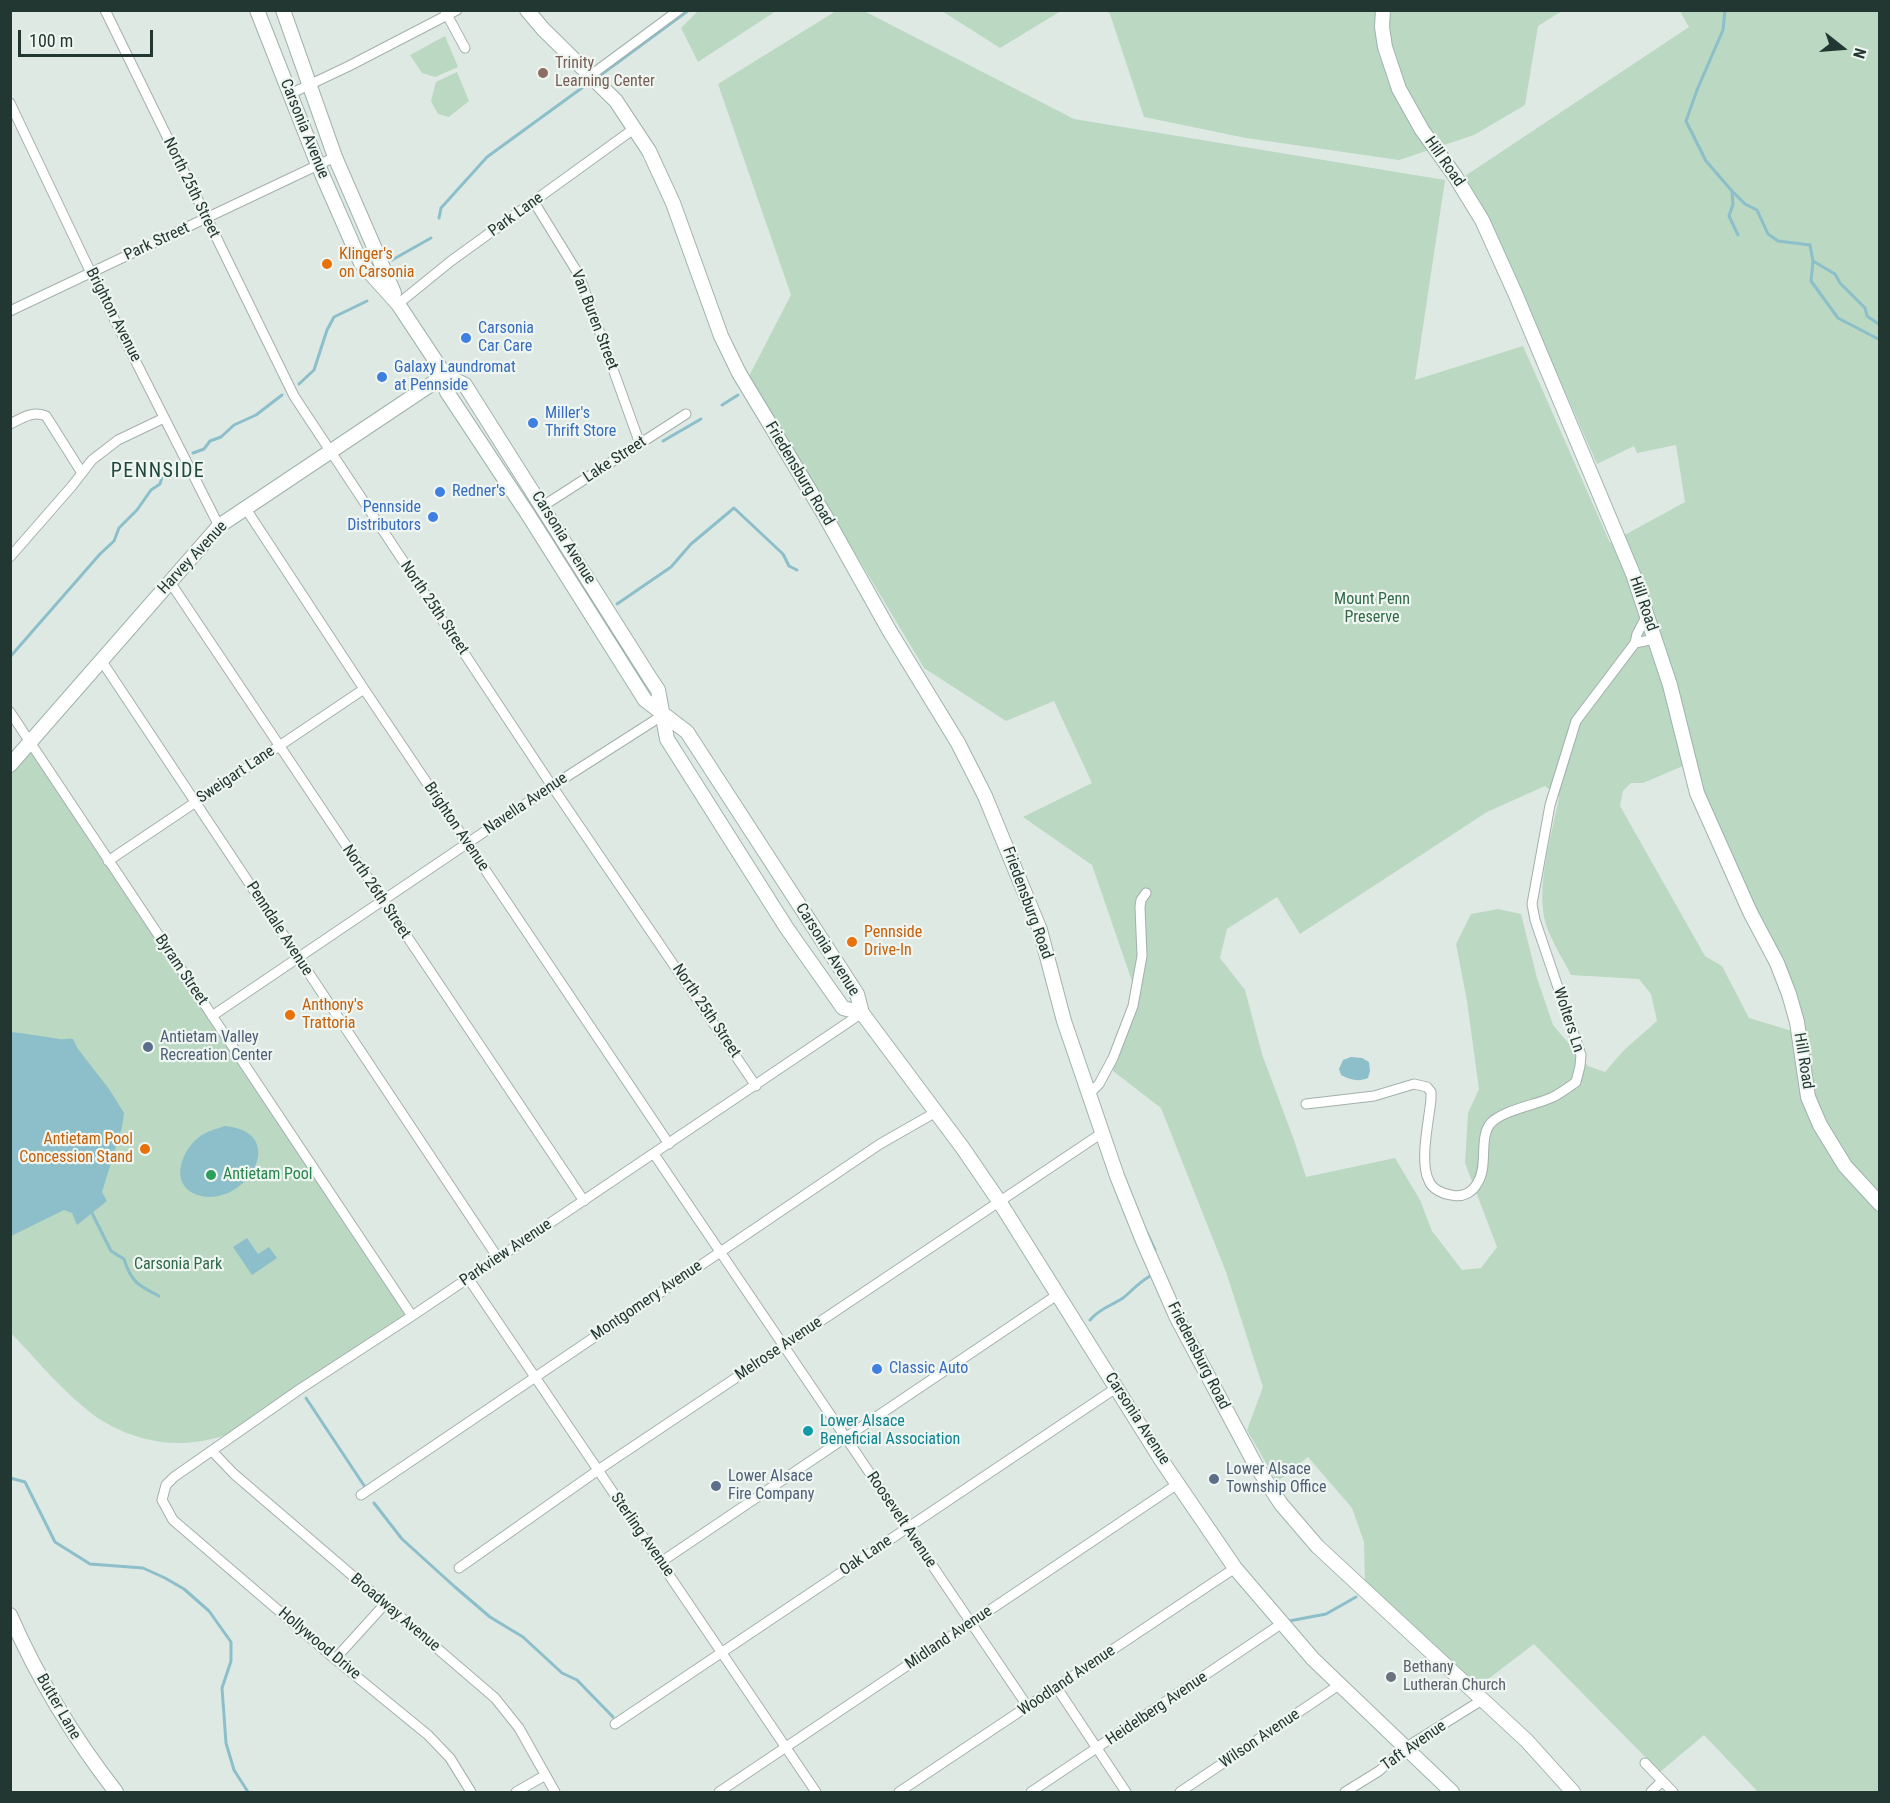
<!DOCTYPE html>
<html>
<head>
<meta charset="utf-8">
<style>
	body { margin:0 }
	#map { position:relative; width:1890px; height:1803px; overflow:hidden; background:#dfe9e4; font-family:"Roboto Condensed",sans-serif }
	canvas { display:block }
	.frame { position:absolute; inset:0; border:12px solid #223731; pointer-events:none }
	.north { position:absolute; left:1812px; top:18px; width:60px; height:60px; -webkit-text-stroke:4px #eff6f2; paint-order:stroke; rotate:107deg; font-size:16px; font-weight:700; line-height:24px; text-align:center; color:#223731 }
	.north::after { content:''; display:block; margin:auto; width:21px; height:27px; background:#223731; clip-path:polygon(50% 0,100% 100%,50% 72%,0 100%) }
	.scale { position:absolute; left:18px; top:30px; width:135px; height:27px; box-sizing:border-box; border:3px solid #223731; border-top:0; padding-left:8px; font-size:18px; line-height:21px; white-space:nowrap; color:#223731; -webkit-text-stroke:4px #eff6f2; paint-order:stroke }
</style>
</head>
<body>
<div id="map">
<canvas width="1890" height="1803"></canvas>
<div class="frame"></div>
<div class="north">N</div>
<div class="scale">100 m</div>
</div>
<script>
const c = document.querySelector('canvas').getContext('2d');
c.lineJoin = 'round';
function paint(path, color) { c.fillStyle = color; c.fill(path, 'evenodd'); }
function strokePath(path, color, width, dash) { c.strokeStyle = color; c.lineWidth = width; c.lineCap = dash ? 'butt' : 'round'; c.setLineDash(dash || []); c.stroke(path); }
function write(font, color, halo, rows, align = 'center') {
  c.font = font + ' "Roboto Condensed",sans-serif'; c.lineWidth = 4.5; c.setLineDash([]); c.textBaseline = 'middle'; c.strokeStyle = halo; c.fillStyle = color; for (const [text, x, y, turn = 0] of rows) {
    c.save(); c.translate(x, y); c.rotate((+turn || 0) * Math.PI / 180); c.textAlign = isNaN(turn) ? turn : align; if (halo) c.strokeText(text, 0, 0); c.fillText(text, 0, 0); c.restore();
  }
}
paint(new Path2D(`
	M698,11V10L776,11L698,62L681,28Z
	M836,11H864L1074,119L1445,180L1415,380L1523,346L1610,543L1685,502L1676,445L1637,453L1634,446L1597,464L1490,221L1465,176L1689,27L1680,11H1879V1792H1758L1704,1735L1660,1772L1534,1644L1479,1686L1365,1582L1364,1542L1352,1508L1308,1457L1277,1482L1247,1430L1263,1387L1226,1272L1161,1108L1113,1071L1134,987L1092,865L1023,817L1092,783L1054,701L1006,721L924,668L749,376L791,295L718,84ZM1683,766L1786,996L1795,1032L1749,1018L1722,966L1705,956L1620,806L1623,791L1631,783H1643ZM1545,786L1559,797C1552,835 1535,886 1546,925C1552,942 1563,959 1571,975L1639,979L1651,994L1657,1021L1624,1050L1605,1072L1588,1066L1553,1025L1537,978L1521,914L1498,909L1471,914L1456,944L1467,1001L1479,1089L1468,1113L1465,1163L1497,1247L1481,1268L1462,1270L1432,1231L1420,1200L1395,1158L1306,1177L1294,1140L1262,1054L1245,990L1220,958L1227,929L1277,897L1300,934L1487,812Z
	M942,11H1061L1000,48Z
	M1107,11H1562L1538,26L1525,105L1474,135L1399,160L1246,138L1144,117L1110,14Z
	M445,36L458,67L435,77L422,73L410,55Z
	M457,72L469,101L449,117L438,114L431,101L436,82Z
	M31,740L412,1316L226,1435C216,1438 205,1441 194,1442C157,1447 114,1433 86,1409C59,1387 35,1358 11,1333L10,765Z`), '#bad8c2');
paint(new Path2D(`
	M11,1032C27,1034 43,1036 59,1039C63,1040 67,1038 73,1039L78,1049L109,1089L124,1113L122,1127L102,1192L107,1201L77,1225L72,1213L64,1210L11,1236Z
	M1351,1057L1362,1058L1369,1062L1370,1071L1368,1078C1358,1082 1351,1080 1341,1075L1339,1069L1343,1060Z
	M225,1126C294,1133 242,1213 195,1194C169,1183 182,1150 199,1137C207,1131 216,1129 225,1126Z
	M247,1238L258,1254L269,1247L277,1258L252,1275L233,1247Z`), '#8cbfc9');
strokePath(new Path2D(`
	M1725,10L1723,30L1697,90L1686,121L1706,161L1732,191L1745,204L1757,210L1768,234L1778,241L1810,245L1813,261L1835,274L1840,283L1865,308L1867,316L1880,325
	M598,77L689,10
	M1732,192L1733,204L1729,216L1738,235
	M439,218L441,208L487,157L590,82
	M392,260L431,238
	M1813,261L1811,281L1838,318L1880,340
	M299,384L314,370L327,330L334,317L367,301
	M722,405L738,395
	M663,441L701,419
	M193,453L204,449L210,441L221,437L234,425L256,415L282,395
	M617,604L671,567L691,544L734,508L783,554L789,566L797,570
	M10,657L100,554L114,541L119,528L137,510L151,490L160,484L164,470L176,465
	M92,1213L111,1251L124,1259C131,1282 139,1286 159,1296
	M1147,1233L1155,1250
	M1090,1320C1100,1308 1111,1306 1123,1298C1132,1291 1138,1283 1150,1276
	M306,1398L365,1487
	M10,1478L25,1482L55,1542L90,1564L143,1568L165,1578L184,1589L209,1611L231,1642V1661L222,1688L226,1743L234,1770L248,1792
	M374,1503L402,1539L455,1587L490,1617L523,1637L562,1673L577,1680L613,1717
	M1289,1621L1326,1614L1356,1597`), '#8cbfc9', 3);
const street = new Path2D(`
	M105,10L294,396L552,786L756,1086
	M445,11L465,48
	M591,75L679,10
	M290,94L349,66L457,10
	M10,103L91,273L219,526
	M534,202L579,275L640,444
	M398,304L451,261L635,128
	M10,311L335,157
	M10,424C22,418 34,410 46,416L82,473
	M543,506L686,414
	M246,509L364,689L669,1144
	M10,557L72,486L92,460L118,440L164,418
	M170,582L584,1201
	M1635,643L1637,634L1647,615
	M101,660L498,1258
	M10,712L412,1316
	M108,861L364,689
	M212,1016L552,786L663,715
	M1088,1095L1099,1084L1113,1058L1133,1006L1142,956L1140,907L1141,900L1146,893
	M1306,1104L1374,1096L1414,1084L1427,1087L1431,1092V1099C1429,1121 1419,1162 1429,1181C1432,1189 1443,1194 1451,1195C1463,1198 1473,1192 1478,1182C1488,1166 1479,1138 1490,1124C1502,1110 1536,1105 1553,1097C1561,1093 1569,1087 1576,1082L1580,1066L1581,1055L1535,920L1532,904L1550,805L1576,721L1635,643L1655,639
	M654,1154L1028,1707
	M468,1278L816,1792
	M213,1452L234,1474L495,1698L519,1728L555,1792
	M361,1495L880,1144L936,1112
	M661,1562L1057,1295
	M459,1568L604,1466L1102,1133
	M335,1659L384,1605
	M1057,1688L1126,1792
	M615,1724L1116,1388
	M1645,1763L1673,1792
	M471,1792L450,1758L428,1735L335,1659L173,1520L162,1500L166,1485L174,1477L300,1389L412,1316L862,1013
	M516,1792L544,1776
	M719,1792L1179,1483
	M899,1792L1235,1568
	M1031,1792L1281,1624
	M1180,1792L1339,1685
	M1345,1792L1379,1771L1405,1748L1482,1700
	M1651,1792L1662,1781`);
const secondary = new Path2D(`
	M257,10L318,165L361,263L398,304L445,375L447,392L529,516L645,700L687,732L857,994L862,1013L962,1147L999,1201L1162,1461L1235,1568L1313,1659L1452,1792
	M283,10L335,157L394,293
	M527,10L543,29L616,101L649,151L673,203L721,336L739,373L824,514L889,630L958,743L985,796L1040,930L1064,1021L1117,1176L1143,1241L1177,1318L1255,1464L1281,1504L1317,1546L1527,1741L1573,1792
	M1383,10L1382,27L1385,47L1399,89L1422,130L1455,176L1482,220L1515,293L1633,574L1670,685L1697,793L1750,912L1777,963L1789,994L1797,1022L1808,1097L1820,1125L1845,1166L1880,1204
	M445,375L465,385L650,678L658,690L667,739L786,927L843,1008L862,1013
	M10,765L219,526L445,375
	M10,1615C38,1679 74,1738 116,1792`);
strokePath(street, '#a3b0ab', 11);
strokePath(secondary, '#9fb3ac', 16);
strokePath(street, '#fff', 9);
strokePath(secondary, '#fff', 14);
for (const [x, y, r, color] of [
	[543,73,6,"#8d6e63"],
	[327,264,6,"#e8710a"],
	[466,338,6,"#3f7fe0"],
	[382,377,6,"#3f7fe0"],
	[533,423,6,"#3f7fe0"],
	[440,492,6,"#3f7fe0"],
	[433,517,6,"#3f7fe0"],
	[852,942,6,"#e8710a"],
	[290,1015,6,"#e8710a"],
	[148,1047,6,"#5c6f8a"],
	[145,1149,6,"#e8710a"],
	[211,1175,6,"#2e9e5b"],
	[877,1369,6,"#3f7fe0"],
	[808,1431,6,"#0f9aa8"],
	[1214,1479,6,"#5c6f8a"],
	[716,1486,6,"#5c6f8a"],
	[1391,1677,6,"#6b7280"]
]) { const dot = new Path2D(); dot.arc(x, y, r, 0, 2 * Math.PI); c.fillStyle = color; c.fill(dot); strokePath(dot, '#eff6f2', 2); }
write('16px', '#785e54', '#eff6f2', [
	["Trinity",555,64],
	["Learning Center",555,82]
], 'left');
write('16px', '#223731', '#eff6f2', [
	["Carsonia Avenue",304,129,68],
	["Hill Road",1444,162,55],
	["North 25th Street",191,188,64],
	["Park Lane",516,215,-36],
	["Park Street",157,242,-25],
	["Brighton Avenue",113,315,63],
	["Van Buren Street",594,320,69],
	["Lake Street",615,460,-33],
	["Friedensburg Road",799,474,59],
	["Carsonia Avenue",563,538,58],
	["Harvey Avenue",193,558,-47],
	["Hill Road",1643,604,71],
	["North 25th Street",434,608,56],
	["Sweigart Lane",236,775,-34],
	["Navella Avenue",526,804,-34],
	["Brighton Avenue",456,827,56],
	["North 26th Street",376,892,56],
	["Friedensburg Road",1027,903,70],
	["Penndale Avenue",279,929,57],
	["Carsonia Avenue",827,950,58],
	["Byram Street",181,970,56],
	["North 25th Street",706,1011,56],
	["Wolters Ln",1568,1020,72],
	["Hill Road",1803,1061,81],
	["Parkview Avenue",506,1253,-34],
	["Montgomery Avenue",647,1301,-34],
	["Melrose Avenue",779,1349,-34],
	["Friedensburg Road",1198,1356,63],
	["Carsonia Avenue",1137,1419,57],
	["Roosevelt Avenue",901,1520,56],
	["Sterling Avenue",642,1535,55],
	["Oak Lane",866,1556,-34],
	["Broadway Avenue",395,1613,40],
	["Midland Avenue",949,1638,-34],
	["Hollywood Drive",319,1644,40],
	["Woodland Avenue",1067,1681,-34],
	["Butter Lane",58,1707,60],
	["Heidelberg Avenue",1157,1709,-34],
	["Wilson Avenue",1260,1739,-34],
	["Taft Avenue",1414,1746,-35]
]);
write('16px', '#c56008', '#eff6f2', [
	["Klinger's",339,255],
	["on Carsonia",339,273],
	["Pennside",864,933],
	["Drive-In",864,951],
	["Anthony's",302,1006],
	["Trattoria",302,1024],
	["Antietam Pool",133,1140,"right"],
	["Concession Stand",133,1158,"right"]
], 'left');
write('16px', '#366cbe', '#eff6f2', [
	["Carsonia",478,329],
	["Car Care",478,347],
	["Galaxy Laundromat",394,368],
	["at Pennside",394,386],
	["Miller's",545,414],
	["Thrift Store",545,432],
	["Redner's",452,492],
	["Pennside",421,508,"right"],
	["Distributors",421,526,"right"],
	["Classic Auto",889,1369]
], 'left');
write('16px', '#306947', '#eff6f2', [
	["Mount Penn",1372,600],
	["Preserve",1372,618],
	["Carsonia Park",178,1265]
]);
write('16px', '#4e5e75', '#eff6f2', [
	["Antietam Valley",160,1038],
	["Recreation Center",160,1056],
	["Lower Alsace",1226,1470],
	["Township Office",1226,1488],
	["Lower Alsace",728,1477],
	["Fire Company",728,1495]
], 'left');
write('16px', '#27864d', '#eff6f2', [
	["Antietam Pool",223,1175]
], 'left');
write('16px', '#0d838f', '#eff6f2', [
	["Lower Alsace",820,1422],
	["Beneficial Association",820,1440]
], 'left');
write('16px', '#5b616d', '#eff6f2', [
	["Bethany",1403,1668],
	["Lutheran Church",1403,1686]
], 'left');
c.letterSpacing = '1.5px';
write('20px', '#20473d', '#eff6f2', [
	["PENNSIDE",158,472]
]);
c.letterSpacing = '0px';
</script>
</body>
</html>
